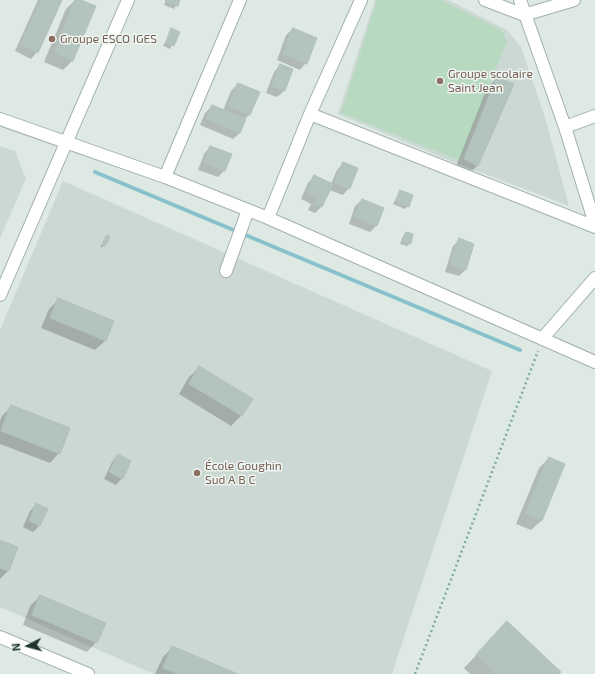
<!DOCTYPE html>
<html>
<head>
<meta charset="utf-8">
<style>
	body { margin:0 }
	#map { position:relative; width:595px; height:674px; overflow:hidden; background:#dee9e4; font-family:"Exo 2",sans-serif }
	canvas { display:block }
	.north { position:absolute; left:8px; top:626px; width:40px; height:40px; -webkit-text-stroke:3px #eef6f2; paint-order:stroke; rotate:264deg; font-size:11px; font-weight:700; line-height:16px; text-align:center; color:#203731 }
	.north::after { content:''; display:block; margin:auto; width:14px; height:18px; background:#203731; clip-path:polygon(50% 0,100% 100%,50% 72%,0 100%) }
</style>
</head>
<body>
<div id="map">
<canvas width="595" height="674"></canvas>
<div class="north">N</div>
</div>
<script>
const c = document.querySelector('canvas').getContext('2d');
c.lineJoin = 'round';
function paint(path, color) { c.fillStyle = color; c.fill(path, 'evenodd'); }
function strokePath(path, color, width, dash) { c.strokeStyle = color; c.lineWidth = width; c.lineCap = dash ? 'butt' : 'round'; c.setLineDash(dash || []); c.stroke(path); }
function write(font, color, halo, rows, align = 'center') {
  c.font = font + ' "Exo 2",sans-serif'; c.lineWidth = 3; c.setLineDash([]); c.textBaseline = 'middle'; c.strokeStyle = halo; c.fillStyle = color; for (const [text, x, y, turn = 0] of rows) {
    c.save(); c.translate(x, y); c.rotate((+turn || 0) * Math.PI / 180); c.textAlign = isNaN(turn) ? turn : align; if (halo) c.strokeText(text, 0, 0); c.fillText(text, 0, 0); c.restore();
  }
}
paint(new Path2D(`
	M375,0H448L507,30L521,47L545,117L569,206L453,162L338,114Z
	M0,146L15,151L26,179L0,238Z
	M63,181L492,371L392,674H154L0,607V330Z`), '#ccd8d3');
paint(new Path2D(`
	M377,0H441L502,31L507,41L459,160L341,113Z`), '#b7d9c0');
paint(new Path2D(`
	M38,0H60L37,52L31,59L15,51Z
	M75,0H78L73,60L63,70L44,62L66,9Z
	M166,0H179L174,9L164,5Z
	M293,29L306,63L300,70L277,60L286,35Z
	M172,30L178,33L170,49L163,46Z
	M280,65L292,70L284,91L277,97L266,93L274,72Z
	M497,78L477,166L468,175L455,169L487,88Z
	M238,84L249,115L244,120L240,133L233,139L200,125L205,113L212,106L223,111L231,91Z
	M210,147L224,171L218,177L198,170L204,154Z
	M344,163L349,188L343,195L329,190L321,207L315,213L308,210L311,204L301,199L308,183L314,177L331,184L337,170Z
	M400,191L408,206L405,209L393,204Z
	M362,200L383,209L376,226L370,232L349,224L355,206Z
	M406,233L410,243L407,246L400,244L403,236Z
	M107,237L104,246L100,248L104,240Z
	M459,240L473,244L465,270L459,276L445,272L453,246Z
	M59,299L105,341L95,350L41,328L49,309Z
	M199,368L251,399L241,416L231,426L179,394L189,377Z
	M12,406L59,453L50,463L0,444V421L2,416Z
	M118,455L122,478L116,485L104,479L112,462Z
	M549,458L564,464L541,521L531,530L516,524L539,468Z
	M36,505L40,525L33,532L23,527L30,511Z
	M0,541L8,571L0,579Z
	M40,596L96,642L87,652L23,625L30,606Z
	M495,636L558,674H470L464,668Z
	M173,647L236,674H155L163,657Z`), '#0003');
strokePath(new Path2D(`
	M95,172L520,350`), '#87c2cc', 4);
const building = new Path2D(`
	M41,0H62L38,53L21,44Z
	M75,0H81L96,6L73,61L54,52Z
	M165,0H180L178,6Z
	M171,28L180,32L174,46L166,43Z
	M293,28L317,38L307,64L283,54Z
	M280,64L293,69L285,91L272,86Z
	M497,77L514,84L478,166L464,159Z
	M238,83L260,92L250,115L228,106Z
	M212,105L246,119L240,133L206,119Z
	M210,146L232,154L225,171L204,163Z
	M343,162L358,168L350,189L335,183Z
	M314,175L333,184L322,207L314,204L317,197L307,192Z
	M400,190L413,195L409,207L396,201Z
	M362,199L384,208L377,226L354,217Z
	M406,232L413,234L411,244L403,242Z
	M107,235L110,237L105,246L102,245Z
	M459,238L474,244L466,270L450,265Z
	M58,298L114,321L106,341L50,318Z
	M199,366L253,399L242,416L189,384Z
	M11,405L70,428L60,454L1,431Z
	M118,454L131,461L123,479L109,472Z
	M549,457L565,464L542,521L525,514Z
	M36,503L48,509L40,526L29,521Z
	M0,540L18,547L9,571L0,568Z
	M40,595L106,623L97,643L32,615Z
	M507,621L561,672L559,674H497L476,655Z
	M172,646L238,674H178L163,668Z`);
paint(building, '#b3c3bd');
strokePath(building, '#b1c2ba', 1);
const minor = new Path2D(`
	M485,0L524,15L574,0
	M520,0L565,127L595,224
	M310,114L595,227
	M0,119L165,177L268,218L595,362
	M565,127L595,116
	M165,177L240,0
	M268,218L310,114L361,0
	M226,271L248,210
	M0,295L128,0
	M542,339L595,278
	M0,637L88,674`);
strokePath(minor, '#a1b0ab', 14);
strokePath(new Path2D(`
	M415,674L538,351`), '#7fab9d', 2.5, [2, 3]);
strokePath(minor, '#fff', 12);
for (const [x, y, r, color] of [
	[52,39,4,"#8d6e63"],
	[440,81,4,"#8d6e63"],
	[197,473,4,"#8d6e63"]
]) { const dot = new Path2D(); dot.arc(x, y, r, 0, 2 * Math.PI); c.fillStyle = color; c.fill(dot); strokePath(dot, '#eef6f2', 1.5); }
write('12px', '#785e54', '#eef6f2', [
	["Groupe ESCO IGES",60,39],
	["Groupe scolaire",448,74],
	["Saint Jean",448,88],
	["École Goughin",205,466],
	["Sud A B C",205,480]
], 'left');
</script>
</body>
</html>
